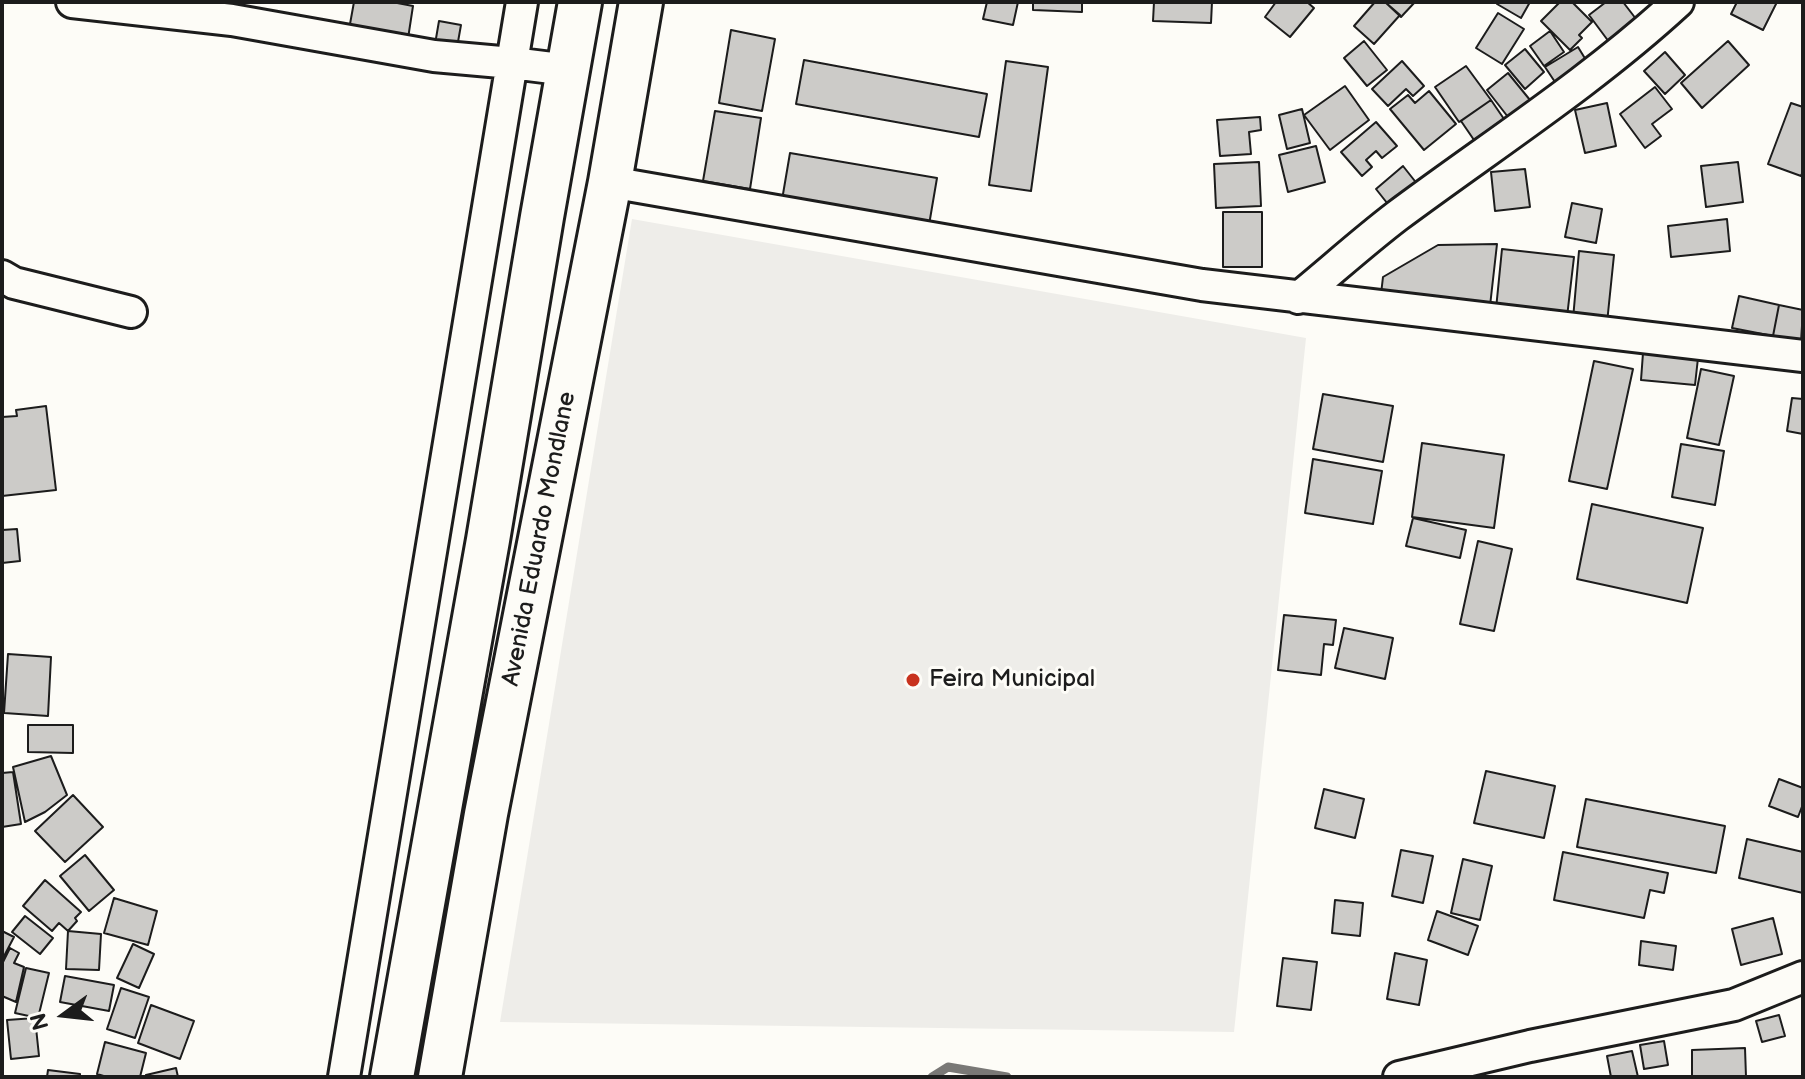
<!DOCTYPE html>
<html>
<head>
<meta charset="utf-8">
<style>
	body { margin:0 }
	#map { position:relative; width:1805px; height:1079px; overflow:hidden; background:#fdfcf7; font-family:"Balsamiq Sans",sans-serif }
	canvas { display:block }
	.frame { position:absolute; inset:0; border:4px solid #1c1c1c; pointer-events:none }
	.north { position:absolute; left:24px; top:975px; width:80px; height:80px; -webkit-text-stroke:6px #fdfcf7; paint-order:stroke; rotate:255deg; font-size:22px; font-weight:700; line-height:32px; text-align:center; color:#1c1c1c }
	.north::after { content:''; display:block; margin:auto; width:28px; height:36px; background:#1c1c1c; clip-path:polygon(50% 0,100% 100%,50% 72%,0 100%) }
</style>
</head>
<body>
<div id="map">
<canvas width="1805" height="1079"></canvas>
<div class="frame"></div>
<div class="north">N</div>
</div>
<script>
const c = document.querySelector('canvas').getContext('2d');
c.lineJoin = 'round';
function paint(path, color) { c.fillStyle = color; c.fill(path, 'evenodd'); }
function strokePath(path, color, width, dash) { c.strokeStyle = color; c.lineWidth = width; c.lineCap = dash ? 'butt' : 'round'; c.setLineDash(dash || []); c.stroke(path); }
function write(font, color, halo, rows, align = 'center') {
  c.font = font + ' "Balsamiq Sans",sans-serif'; c.lineWidth = 6; c.setLineDash([]); c.textBaseline = 'middle'; c.strokeStyle = halo; c.fillStyle = color; for (const [text, x, y, turn = 0] of rows) {
    c.save(); c.translate(x, y); c.rotate((+turn || 0) * Math.PI / 180); c.textAlign = isNaN(turn) ? turn : align; if (halo) c.strokeText(text, 0, 0); c.fillText(text, 0, 0); c.restore();
  }
}
paint(new Path2D(`
	M632,219L1306,338L1234,1032L500,1022Z`), '#eeede9');
strokePath(new Path2D(`
	M932,1077L948,1067L1007,1077`), '#797876', 9);
const building = new Path2D(`
	M354,2H392L413,6L407,45L348,35Z
	M987,2H1018L1013,25L983,19Z
	M1033,2H1082V12L1033,10Z
	M1154,2H1212L1211,23L1153,21Z
	M1276,2H1307L1314,8L1290,37L1265,17Z
	M1375,2H1385L1400,15L1374,44L1354,26Z
	M1385,2H1415L1401,17Z
	M1499,2H1530L1521,18L1497,4Z
	M1560,2H1572L1592,22L1579,35L1582,38L1570,50L1541,21Z
	M1606,2H1623L1643,28L1615,50L1589,15Z
	M1737,2H1777L1763,30L1731,14Z
	M1498,13L1524,29L1502,64L1476,48Z
	M439,21L461,25L456,53L434,50Z
	M731,30L775,39L762,111L719,103Z
	M1550,31L1564,52L1544,66L1530,46Z
	M1364,41L1387,70L1367,86L1344,58Z
	M1728,41L1749,65L1702,108L1681,83Z
	M1578,47L1589,65L1557,85L1545,67Z
	M1525,49L1544,72L1525,89L1505,65Z
	M1665,52L1685,75L1665,94L1644,71Z
	M804,60L987,94L979,137L796,104Z
	M1006,61L1048,67L1031,191L989,185Z
	M1402,61L1424,86L1413,96L1406,89L1388,106L1372,89Z
	M1466,66L1491,100L1459,122L1435,87Z
	M1508,73L1530,100L1508,117L1487,90Z
	M1345,86L1369,120L1330,150L1304,115Z
	M1655,87L1672,109L1652,124L1661,136L1645,148L1620,114Z
	M1429,91L1456,124L1424,150L1390,109L1408,95L1415,103Z
	M1491,100L1504,119L1474,140L1461,121Z
	M1607,103L1616,146L1585,153L1575,110Z
	M1791,103L1803,107V171L1801,176L1768,164Z
	M1302,109L1310,143L1287,149L1279,115Z
	M715,111L761,118L750,189L703,181Z
	M1260,117L1261,130L1249,132L1251,154L1220,156L1217,120Z
	M1376,122L1397,146L1382,158L1376,151L1366,160L1372,167L1362,176L1341,152Z
	M1316,146L1325,182L1288,192L1279,155Z
	M790,153L937,178L929,225L782,200Z
	M1259,162L1261,206L1216,208L1214,164Z
	M1738,162L1743,202L1706,207L1701,166Z
	M1403,166L1418,185L1391,208L1376,189Z
	M1525,169L1530,207L1495,211L1491,172Z
	M1572,203L1602,209L1596,243L1565,237Z
	M1223,212H1262V267H1223Z
	M1727,219L1730,251L1671,257L1668,226Z
	M1497,244L1490,306L1381,294L1383,277L1438,245Z
	M1502,249L1574,257L1567,317L1496,309Z
	M1579,251L1614,255L1607,323L1573,319Z
	M1739,296L1779,305L1773,336L1732,328Z
	M1779,305L1803,310L1801,342L1773,336Z
	M1643,353L1698,358L1695,385L1641,380Z
	M1594,361L1633,369L1607,489L1569,481Z
	M1701,369L1734,376L1719,445L1687,438Z
	M1323,394L1393,406L1383,462L1313,449Z
	M1792,398L1803,399V434L1787,431Z
	M46,406L56,490L2,496V417L17,416L16,410Z
	M1422,443L1504,455L1494,528L1412,517Z
	M1681,444L1724,451L1715,505L1672,497Z
	M1313,459L1382,471L1373,524L1305,513Z
	M1592,504L1703,528L1687,603L1577,579Z
	M1413,518L1466,530L1460,558L1406,546Z
	M17,529L20,561L2,563V530Z
	M1478,541L1512,549L1494,631L1460,624Z
	M1284,615L1336,620L1333,645L1324,644L1321,675L1278,670Z
	M1344,628L1393,638L1385,679L1335,668Z
	M8,654L51,657L48,716L4,713Z
	M28,725H73V753L28,752Z
	M51,756L67,795L45,812L25,822L13,767Z
	M1486,771L1555,786L1544,838L1474,823Z
	M13,772L21,824L2,827V773Z
	M1779,779L1803,788V804L1798,817L1769,806Z
	M1324,789L1364,799L1355,838L1315,828Z
	M73,795L103,827L65,862L35,831Z
	M1586,799L1725,826L1716,873L1577,847Z
	M1747,839L1803,852V893L1739,878Z
	M1401,850L1433,856L1423,903L1392,896Z
	M1563,852L1668,873L1664,893L1650,890L1644,918L1554,900Z
	M85,855L114,890L89,911L60,876Z
	M1463,859L1492,866L1480,920L1451,913Z
	M45,880L81,912L75,918L77,921L68,931L59,923L52,931L23,906Z
	M114,898L157,911L148,945L104,933Z
	M1335,900L1363,903L1360,936L1332,933Z
	M1437,911L1478,926L1468,955L1428,940Z
	M25,916L53,938L40,954L12,932Z
	M1773,918L1782,954L1741,965L1732,929Z
	M2,931L14,937L2,960Z
	M68,931L101,934L99,970L66,969Z
	M1641,941L1676,946L1673,970L1639,965Z
	M133,944L154,954L139,988L117,978Z
	M10,948L19,953L14,963L24,967L16,1002L2,996V964Z
	M1395,953L1427,960L1419,1005L1387,999Z
	M1283,958L1317,962L1311,1010L1277,1006Z
	M26,968L49,973L38,1018L15,1013Z
	M65,976L114,985L109,1011L60,1002Z
	M121,988L149,997L135,1038L107,1029Z
	M151,1005L194,1021L180,1059L138,1043Z
	M1779,1015L1785,1036L1762,1042L1756,1021Z
	M35,1018L39,1056L11,1059L7,1020Z
	M1664,1041L1668,1065L1644,1069L1640,1045Z
	M105,1042L146,1053L140,1077H107L97,1074Z
	M1745,1048L1746,1077H1692V1050Z
	M1632,1051L1638,1077H1611L1607,1056Z
	M176,1068L178,1077H147L146,1075Z
	M48,1070L80,1074V1077H47Z`);
paint(building, '#cccbc8');
strokePath(building, '#1c1c1c', 2);
const minor = new Path2D(`
	M72,2L232,20L434,56L512,63L568,70
	M610,182L1202,285L1803,356
	M2,276L14,283L131,312
	M1298,298C1331,271 1363,242 1397,216C1491,146 1591,82 1678,2
	M344,1077L522,2
	M1399,1077L1530,1046L1734,1005L1803,977`);
const secondary = new Path2D(`
	M392,1077L488,540L542,217L580,2
	M440,1077L486,814L610,182L641,2`);
strokePath(minor, '#1c1c1c', 36);
strokePath(secondary, '#1c1c1c', 48);
strokePath(minor, '#fdfcf7', 30);
strokePath(secondary, '#fdfcf7', 42);
for (const [x, y, r, color] of [
	[913,680,8,"#c8321e"]
]) { const dot = new Path2D(); dot.arc(x, y, r, 0, 2 * Math.PI); c.fillStyle = color; c.fill(dot); strokePath(dot, '#fdfcf7', 3); }
write('24px', '#1c1c1c', '#fdfcf7', [
	["Avenida Eduardo Mondlane",540,539,-79]
]);
write('24px', '#1c1c1c', '#fdfcf7', [
	["Feira Municipal",929,680]
], 'left');
</script>
</body>
</html>
